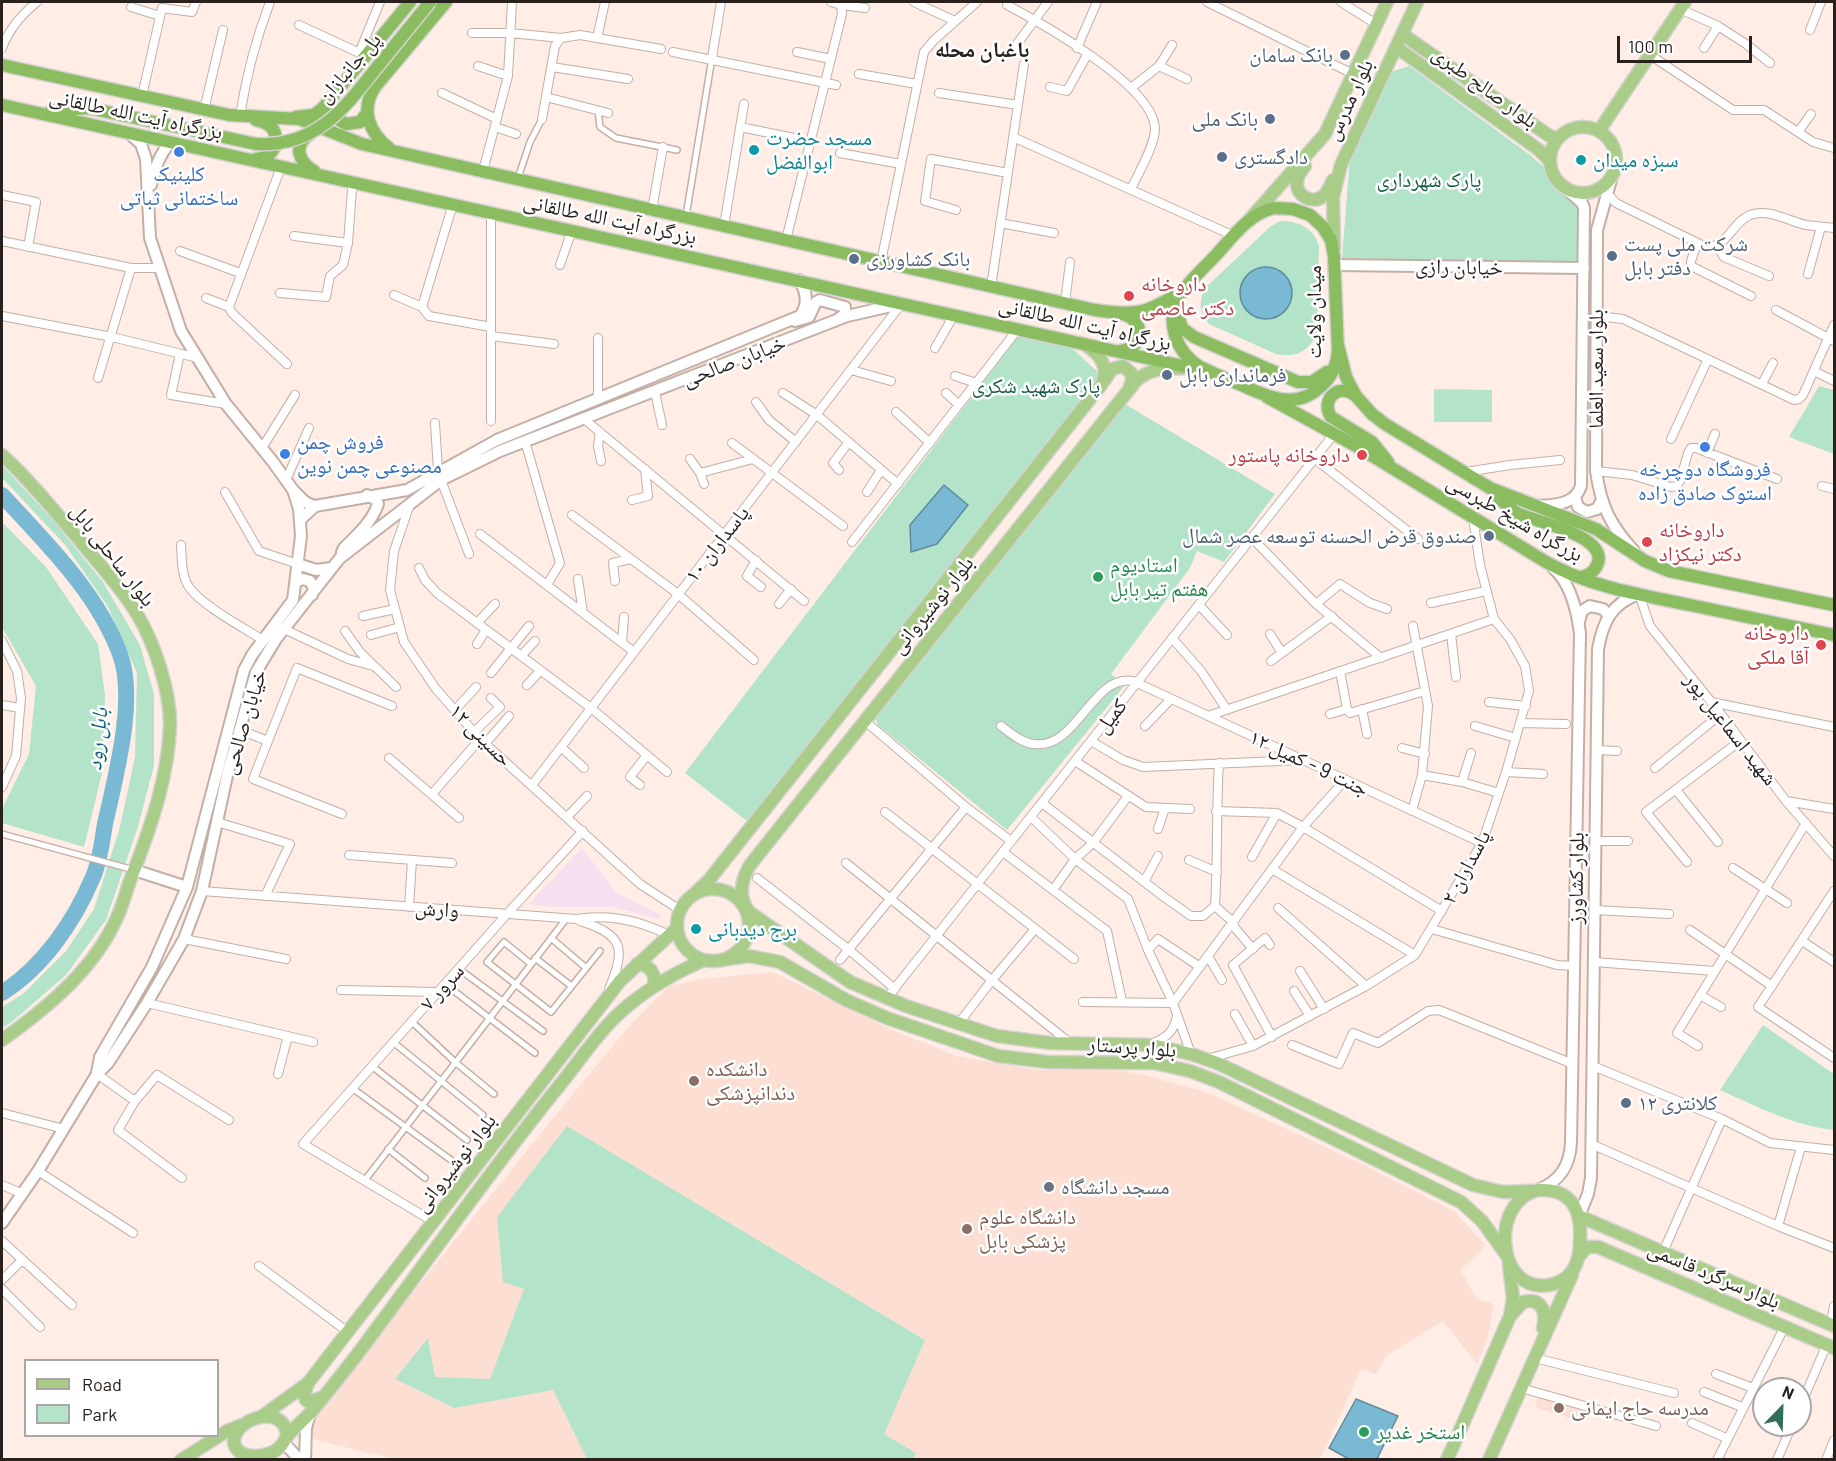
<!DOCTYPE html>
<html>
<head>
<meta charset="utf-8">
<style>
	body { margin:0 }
	#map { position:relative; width:1836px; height:1461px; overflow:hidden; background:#ffede6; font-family:Barlow,sans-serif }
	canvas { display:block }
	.frame { position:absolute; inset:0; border:3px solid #29211e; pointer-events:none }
	.legend { position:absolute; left:24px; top:1359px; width:195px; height:78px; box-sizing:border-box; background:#fff; border:2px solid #a9a6a5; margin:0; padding:8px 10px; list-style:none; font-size:18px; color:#29211e }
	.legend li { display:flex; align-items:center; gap:12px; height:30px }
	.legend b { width:30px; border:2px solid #a9a6a5 }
	.north { position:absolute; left:1752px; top:1377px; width:60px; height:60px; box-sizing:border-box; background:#fff; border:2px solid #a9a6a5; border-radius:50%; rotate:23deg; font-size:16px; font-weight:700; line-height:24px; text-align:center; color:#29211e }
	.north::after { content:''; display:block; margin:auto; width:21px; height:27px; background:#32705b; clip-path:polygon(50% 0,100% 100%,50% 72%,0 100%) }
	.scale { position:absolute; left:1617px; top:36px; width:135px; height:27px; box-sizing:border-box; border:3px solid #29211e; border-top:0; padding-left:8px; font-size:18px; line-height:21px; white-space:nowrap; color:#29211e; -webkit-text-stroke:4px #fff; paint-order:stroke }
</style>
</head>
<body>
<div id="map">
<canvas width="1836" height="1461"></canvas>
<div class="frame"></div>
<ul class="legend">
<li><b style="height:8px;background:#a9cd88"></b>Road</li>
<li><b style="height:16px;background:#b3e4ca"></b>Park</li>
</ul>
<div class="north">N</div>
<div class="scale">100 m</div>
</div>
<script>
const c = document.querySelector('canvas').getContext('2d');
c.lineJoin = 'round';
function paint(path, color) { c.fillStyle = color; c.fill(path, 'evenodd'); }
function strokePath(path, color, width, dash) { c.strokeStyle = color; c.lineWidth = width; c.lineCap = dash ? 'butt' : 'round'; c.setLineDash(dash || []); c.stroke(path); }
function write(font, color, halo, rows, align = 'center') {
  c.font = font + ' Barlow,"Noto Naskh Arabic",sans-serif'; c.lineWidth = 5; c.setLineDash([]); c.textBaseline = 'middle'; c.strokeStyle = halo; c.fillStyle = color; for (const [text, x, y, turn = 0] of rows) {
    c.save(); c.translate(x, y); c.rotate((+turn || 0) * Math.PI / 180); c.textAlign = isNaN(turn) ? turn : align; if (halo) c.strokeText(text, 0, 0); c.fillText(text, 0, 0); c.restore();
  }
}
paint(new Path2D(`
	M582,848L616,892L662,916L658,919L613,907H553L529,904Z`), '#f5e0ef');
paint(new Path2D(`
	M773,972L897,1032L956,1056L1038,1070L1097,1068L1136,1073L1206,1092L1356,1161L1454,1211L1486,1246L1460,1270L1477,1299L1494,1304L1487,1339L1477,1364L1443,1321L1387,1355L1376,1374L1361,1369L1320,1459L398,1460L313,1439L312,1425L316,1413L554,1117L630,1025L669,986L701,979Z
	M1539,1394L1583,1409L1579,1421L1535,1407Z`), '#fcdfd2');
paint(new Path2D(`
	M1409,66L1530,155L1576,195L1580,263L1342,258L1350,157L1387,73Z
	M1280,221C1299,221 1313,228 1319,245L1317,334C1308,352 1296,358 1276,354L1209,324C1199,312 1199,303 1204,289L1271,226Z
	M1019,335L1073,349L1101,375L747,821L685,773Z
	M1819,386L1834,390V454L1789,437Z
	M1434,389L1492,390V422H1434Z
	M1125,404L1275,494L1224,562L1197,551L1190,568L1111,674L1125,685L1007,830L878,725L875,718Z
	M2,465L53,520L103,582L140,645L154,694V766L137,830L106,920L66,975L13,1021L2,1028V1007L23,994L66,951L94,909L120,827L135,757L137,673L108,607L66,546L2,478Z
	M2,522L46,567L98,644L105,695L102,773L84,847L2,823V809L29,754L36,686L2,627Z
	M1763,1025L1834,1074V1130C1794,1126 1756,1106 1720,1090Z
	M567,1126L925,1340L884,1434L916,1453L913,1459H587L553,1390L454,1408L395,1379L428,1338L435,1377L490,1379L524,1289L503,1282L497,1217Z`), '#b3e4ca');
const water = new Path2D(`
	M1240 293a26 26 0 1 1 52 0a26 26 0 1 1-52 0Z
	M944,485L968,505L937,544L911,552L910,525Z
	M1356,1399L1398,1416L1377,1459H1349L1329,1448Z`);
paint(water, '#79b9d3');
strokePath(water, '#618b9d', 1.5);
strokePath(new Path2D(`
	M2,495C46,543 97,592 120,654C137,700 115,778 105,824C102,841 100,861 93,877C74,922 43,967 2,993`), '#79b9d3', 16);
const pedestrian = new Path2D(`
	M598,110L600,127L616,138L677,150
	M518,178L530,142L542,119
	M686,216L712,58
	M2,834L134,870
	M551,938L585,967
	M535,958L570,985
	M531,964L504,942L487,962L551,1012L600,951
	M459,969L543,1031
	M445,984L535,1053
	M411,1021L455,1062L494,1094
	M393,1042L483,1115
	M373,1067L467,1140
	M352,1088L451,1160
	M388,1149L425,1178
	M365,1180L566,919`);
const minor = new Path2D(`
	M914,2L955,21
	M1207,2L1353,74
	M1341,2L1376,24
	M841,5L865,8
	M1007,5C1043,24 1154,86 1155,129C1155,145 1138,174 1131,189
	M131,7L160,16
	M1680,9L1718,26L1746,44L1770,63
	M299,25L366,56
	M1810,30L1821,2
	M472,33H510L561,38
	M597,38L605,2
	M2,48C9,29 22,14 37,2
	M1014,48L1048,2
	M1077,48L1097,2
	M1704,48L1718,26
	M673,52L836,85
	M797,52L831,59
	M359,53L380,2
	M1650,55L1733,110H1764L1813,142L1834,148
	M712,58L721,2
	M478,66L508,76
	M1159,66L1187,79
	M552,67L628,79
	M859,74L917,84
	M1050,87L1067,91L1087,55
	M1131,88L1159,66L1172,45
	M442,93L497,119
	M939,93L1018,105
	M142,96L162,8L192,12L196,2
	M546,97L608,113
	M204,110L223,30
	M240,116C246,77 256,39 270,2
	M542,119L555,46L561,38L580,35L661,49
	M495,127L516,134
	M740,127L794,138
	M1798,132L1811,114
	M1013,137L1234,236
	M840,153L901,164
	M281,167L229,307L232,313L287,364
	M483,171L508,76L512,2
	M1607,193L1616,203L1706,247C1729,247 1731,223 1750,215C1769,208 1788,221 1806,225C1815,226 1825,227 1834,228
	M2,195L36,202L28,247
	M453,204L422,307L429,316L491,327
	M652,210L663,147
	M956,210L925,201L931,159L1008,173
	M1000,223L1054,233
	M724,226L744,104
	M294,236L348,243
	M786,240L842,14L841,5L831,2
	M2,241L131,268H159
	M1697,244L1691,261V266L1751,296
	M1717,246L1724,257L1769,276
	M180,251L240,273
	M881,262L924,52L934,40L977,2
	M560,265L572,230
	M1808,274L1821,227
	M991,287L1024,64
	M280,293L326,297L330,276L343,265L348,243L352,189L355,182
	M394,295L422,307
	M206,298L229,307
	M1065,303L1070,262
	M1776,310L1834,341
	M2,316L112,337L198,358
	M1597,316L1623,319L1794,400L1799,399L1803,395L1834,325
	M491,336L554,344
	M598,338V398
	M935,348L954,315
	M180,354L171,395L226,404
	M851,370L891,381
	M1814,371L1834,381
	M955,376L976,383
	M98,378L131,268
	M1762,384L1773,363
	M655,392L662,425
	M783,393L817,415L898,484
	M946,393L959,405
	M756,402L769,420L796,442
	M896,412L930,443
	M584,419L804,601
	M491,421V212
	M435,423L438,471
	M600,432L598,446L601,461
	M1671,439L1708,359
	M525,441L560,563L547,585
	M732,443L843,526
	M262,448L295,395
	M1707,453L1715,434
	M690,459L700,473L704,484
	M1315,459L1418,539
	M839,470L833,463L849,442
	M1596,471L1632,475L1671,487L1677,486L1680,481L1688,453L1691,448H1696L1777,479
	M1466,472L1510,465L1560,460
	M700,473L753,459
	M286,480L309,428
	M441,480L469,554
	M1822,486L1834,489
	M225,492L259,551L298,564
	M867,492L881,470
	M632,500L648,496L645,469
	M410,504L394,551L390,590L404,642L436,689L480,739L640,884L680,910
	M572,515L678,594L754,660
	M480,534L634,652
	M1252,538L1316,604L1381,658
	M852,542L1018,329
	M181,545C182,558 181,575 189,587C201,605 244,628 263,640
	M756,560L747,576L761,587
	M419,568L425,580L437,593L591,708L667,772
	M578,579L583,613
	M615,581L613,563L631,559
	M1639,594L1650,626L1721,714L1786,801L1834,856
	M1431,603L1486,591
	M779,604L791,589
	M1316,604L1340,584L1370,603L1387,609
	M1199,605L1227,635
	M363,616L395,609
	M477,623L495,604
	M284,629L348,659L373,666
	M345,631L360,652L396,687
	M1270,634L1282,653
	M1451,634L1456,677
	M371,635L400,627
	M1172,638L1201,671L1227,710
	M2,641L17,671L21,698L16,756L2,787
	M622,643L624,617
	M477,644L486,630
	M521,656L535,641
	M1271,661L1332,616
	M1340,671L1347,709L1350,713L1425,691
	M491,673L529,626
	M527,685L540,671
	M1489,702L1526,706
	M1711,702L1834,727
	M2,705L20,708
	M1362,709L1367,734
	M455,710L476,687
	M1330,714L1347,709
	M1208,716L1494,619
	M865,721L966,807L1011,841
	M1520,723L1566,724
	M1001,726C1010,733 1022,743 1034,744C1077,750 1092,674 1133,681L1482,843
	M1145,726L1171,699
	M1475,726L1516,738
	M240,730L268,741L253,779L342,814
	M474,732L500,707L491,698
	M268,741L297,668L392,706
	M1091,741L1123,760L1143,767L1301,760
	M485,744L509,716
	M561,747L584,768
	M1402,748L1425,754
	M1597,750L1617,751
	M389,758L459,818
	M1075,761L1146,807L1190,809
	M1655,768L1721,714
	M1506,772L1543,774
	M1422,775L1462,782L1499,793
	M1462,782L1471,753
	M532,785L902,303
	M640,785L630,777L647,755
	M1676,790L1718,842
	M432,794L480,739
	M1786,801L1834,809
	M1042,803L1164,897L1191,916H1203L1215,906
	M1216,811L1277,813L1303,827L1442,911
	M1412,811L1422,775L1428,706L1413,626
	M885,812L1074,959
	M567,817L587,796
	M1031,817L1075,859L1128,899L1148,950L1173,1003L1191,1054
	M217,822L290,844L265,896
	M1158,829L1165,808
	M1596,841H1628
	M1003,852L1107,931L1122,1001
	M349,855L452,863
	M1252,857L1277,813
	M1189,860L1217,872
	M1687,862L1646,812L1740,741
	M846,863L1070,1043
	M1733,868L1787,903
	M1272,869L1415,955
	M757,878L848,949L895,989
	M1144,882L1158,856
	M1053,890L1075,859L1093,843L1128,796
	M202,891L576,919C610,914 638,920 669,935
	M1834,891L1758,1007L1834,1058
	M1215,906C1218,858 1216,811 1219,763
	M1215,906L1233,922L1235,928L1253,949
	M409,907L412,860
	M1278,908L1366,986
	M1595,910L1669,914
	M580,921C624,935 626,948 609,989
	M1432,929L1557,965L1574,966
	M1690,930L1772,986
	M184,939L286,959
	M1802,941L1834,962
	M1270,945L1265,938L1233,965L1272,1037
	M1148,950L1158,939L1200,967
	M1208,956L1222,980
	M840,960L966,807
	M1594,962L1715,971
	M1300,971L1324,1009
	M341,990L438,992
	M1294,991L1310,1016
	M1700,995L1721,1007
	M887,998L1334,434
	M1083,1002L1173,1003L1303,827L1345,780
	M147,1003L313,1042
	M1235,1014L1253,1046
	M959,1023L992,980L1035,929
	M1151,1044C1166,1038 1174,1032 1177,1016
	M1292,1045L1339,1064L1353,1033L1378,1043L1428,1011L1439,1010L1573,1064
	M1698,1046L1677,1033L1806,823
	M1207,1059L1253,1046L1366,986L1415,955L1482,843L1506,772L1529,691L1525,666L1510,639L1494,619L1480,565L1473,518
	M1593,1066L1722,1119L1770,1143L1834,1150
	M97,1074L135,1101L157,1075L229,1120
	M278,1074L288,1036
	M135,1101L118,1130L182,1178
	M2,1113L64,1129
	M1591,1144L1778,1226L1834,1248
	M38,1171L133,1233
	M2,1185L23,1194
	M434,1222L303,1144L507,914L583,831
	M1778,1226L1801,1147
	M2,1241L72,1305
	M1663,1252L1722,1119
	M259,1266L348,1332
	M2,1280L22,1260
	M2,1289L40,1327
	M1831,1324L1834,1306
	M1535,1358L1674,1393
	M1716,1374L1753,1388
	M1521,1388L1656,1426
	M1704,1392L1742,1407
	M1800,1407L1827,1344
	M1692,1423L1726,1438
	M1717,1460L1785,1326
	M1777,1460L1792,1425
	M1826,1460L1834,1440`);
const secondary = new Path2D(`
	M129,133L141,144L146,159L150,238L181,331L226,404L273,462L293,490L305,502L314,506
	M1613,173L1597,230L1596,471C1601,506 1610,525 1634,551
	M151,185C155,169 159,154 171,142
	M1334,265L1584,268
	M795,321L809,317L816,302L820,300L845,307V314L838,319
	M1575,497L1578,507L1587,512L1597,509L1602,500
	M1537,506C1554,505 1575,505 1581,486L1584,208L1582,203L1562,185
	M300,520L315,506L407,490L497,440L800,316C809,304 807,292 799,280
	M342,552L344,548C357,535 372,522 378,504L376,500L367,495
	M298,564L316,570L331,568
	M296,582L303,579L310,581L314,588L312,595
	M1579,622L1582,611L1590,606L1603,609L1609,616
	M134,870L187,887
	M97,1073L100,1057L152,967L187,887L244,670L252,655L293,600L301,536L299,509L293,490
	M1538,1190C1560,1181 1570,1166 1571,1142L1580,633C1577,611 1570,582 1553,568
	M1579,1216L1588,1194L1591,1178L1598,649C1603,621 1612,603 1639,594
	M2,1223L38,1171L97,1074L108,1063L147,1003L184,939L202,891L228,771L256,672L276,639L340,558L441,480L500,451L847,316L900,304
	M284,1443L300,1460
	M305,1460L306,1428L310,1413`);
const primary = new Path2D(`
	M1402,34L1548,135L1557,139
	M1396,47L1539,150L1550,161
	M1550 160a33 33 0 1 1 66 0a33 33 0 1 1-66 0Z
	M1599,131L1685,2
	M1305,166C1301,171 1296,177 1297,184C1297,196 1312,204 1322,197C1328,193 1330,186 1333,180
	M1250,219L1325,134L1387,2
	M1334,248L1333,197L1341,165L1417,2
	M1184,368C1166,369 1148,368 1135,382L750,865C741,880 738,897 749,912L850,982L906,1006L997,1036L1050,1043L1152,1045L1191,1054L1217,1063L1473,1185L1503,1192L1532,1191
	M1104,381L1112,369L1123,366L1132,374V381L1129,389
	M2,455C31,481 56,513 81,542C100,565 122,589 137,614C155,644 171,693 170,727C168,776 152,823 135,868C128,883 125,900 118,915C96,968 47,1008 2,1040
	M677 925a36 36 0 1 1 72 0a36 36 0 1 1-72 0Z
	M692,896L709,880L1101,385C1111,367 1099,353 1084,344
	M721,960L749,956L780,962L846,1000L887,1018L998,1056L1048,1062L1154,1063L1190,1071L1219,1082L1461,1202L1482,1221L1507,1256
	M637,964C650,965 656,973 654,986
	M1538,1190C1573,1188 1582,1212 1580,1241C1580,1262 1573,1281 1549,1285C1496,1294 1489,1201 1538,1190Z
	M1579,1216L1834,1326
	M1580,1255L1587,1247H1598L1834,1348
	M1512,1314L1523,1302C1542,1297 1547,1312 1543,1328
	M308,1383L304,1394L306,1400L309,1402L323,1397
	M261,1417L308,1383L620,981L677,928
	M287,1436C284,1399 226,1422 235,1446C242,1461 268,1457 279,1448C284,1444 285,1438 289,1434C296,1426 305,1419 312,1411C332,1387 352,1362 371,1336C433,1253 493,1167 559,1086C581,1059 602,1026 630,1004C653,985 677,972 704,960
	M181,1460L227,1431L242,1425
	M1447,1460L1510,1316L1513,1298L1509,1265
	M1489,1460L1572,1275`);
const trunk = new Path2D(`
	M2,65L229,115L299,119L362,144L1095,310C1138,317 1150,312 1185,289
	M2,105L1210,372
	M330,107L334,117L346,124L360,122L367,113
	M51,111L88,108L112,113
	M296,117L314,115L323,108L410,2
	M310,134C292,146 299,162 314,171
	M389,148C369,133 360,109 375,87L446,2
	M256,159C267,158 274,153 276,141C276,128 268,122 256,120
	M1274,208L1293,209L1310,215L1323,227L1331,240L1334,256L1338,351C1337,365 1331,378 1320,387C1295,411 1266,396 1239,384C1226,379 1213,373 1200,367C1176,352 1164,321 1180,295C1190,280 1205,267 1217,254C1234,235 1249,214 1274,208Z
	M1177,312L1182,328L1194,337L1298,382H1312L1327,372
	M1338,345L1346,377L1356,396L1372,414L1385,424L1490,488L1596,529L1645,561L1669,571L1834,605
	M1120,351C1145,348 1146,320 1122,314
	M1356,396C1339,382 1320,399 1331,417L1372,442L1388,462
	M1267,397L1356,446L1546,562C1590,587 1642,595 1690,605C1738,615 1786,625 1834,635
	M1495,493C1502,501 1509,509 1519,514C1537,522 1619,538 1594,570C1590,575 1584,577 1578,577`);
strokePath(pedestrian, '#c3afa6', 8);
strokePath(minor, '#c3afa6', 10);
strokePath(secondary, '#c3afa6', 14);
strokePath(primary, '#d4d3d2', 15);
strokePath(trunk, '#d4d3d2', 15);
strokePath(pedestrian, '#fff', 5);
strokePath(minor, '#fff', 8);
strokePath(secondary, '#fff', 10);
strokePath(primary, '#a9cd88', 12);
strokePath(trunk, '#8cbc60', 12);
const trunkBridge = new Path2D(`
	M112,113L256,144C316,147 344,109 378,66C395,45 413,23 430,2`);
strokePath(trunkBridge, '#d4d3d2', 15, []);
strokePath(trunkBridge, '#8cbc60', 12);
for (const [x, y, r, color] of [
	[1345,55,6,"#5c6f8a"],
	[1270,119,6,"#5c6f8a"],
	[754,150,6,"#0f9aa8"],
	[179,152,6,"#3f7fe0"],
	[1222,157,6,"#5c6f8a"],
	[1581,160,6,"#0f9aa8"],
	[1612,256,6,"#5c6f8a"],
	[854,259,6,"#5c6f8a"],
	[1129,296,6,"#e0444e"],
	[1167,375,6,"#5c6f8a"],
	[1705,447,6,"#3f7fe0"],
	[285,454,6,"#3f7fe0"],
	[1362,455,6,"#e0444e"],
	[1489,536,6,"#5c6f8a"],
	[1647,542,6,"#e0444e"],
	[1098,577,6,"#2e9e5b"],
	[1821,645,6,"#e0444e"],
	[696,929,6,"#0f9aa8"],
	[694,1081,6,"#8d6e63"],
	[1626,1103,6,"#5c6f8a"],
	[1049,1187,6,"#6b7280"],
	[967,1229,6,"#8d6e63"],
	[1559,1408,6,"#8d6e63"],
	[1364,1432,6,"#2e9e5b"]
]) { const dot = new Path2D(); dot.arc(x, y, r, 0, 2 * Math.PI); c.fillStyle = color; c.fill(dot); strokePath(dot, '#fff', 2); }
write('21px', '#4e5e75', '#fff', [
	["بانک سامان",1333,55,"right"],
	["بانک ملی",1258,119,"right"],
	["دادگستری",1234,157],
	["شرکت ملی پست",1624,244],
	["دفتر بابل",1624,268],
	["بانک کشاورزی",866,259],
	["فرمانداری بابل",1179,375],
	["صندوق قرض الحسنه توسعه عصر شمال",1477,536,"right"],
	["کلانتری ۱۲",1638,1103]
], 'left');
write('21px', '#29211e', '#fff', [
	["پل جانبازان",349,68,-49],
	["بلوار صالح طبری",1485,87,36],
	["بلوار مدرس",1349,100,-65],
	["بزرگراه آیت الله طالقانی",136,114,12],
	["بزرگراه آیت الله طالقانی",610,219,12],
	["خیابان رازی",1459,267,1],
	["میدان ولایت",1314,312,-90],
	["بزرگراه آیت الله طالقانی",1085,324,13],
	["خیابان صالحی",734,361,-21],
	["بلوار سعید العلما",1596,369,-90],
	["بزرگراه شیخ طبرسی",1515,518,30],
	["پاسداران ١٠",717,544,-52],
	["بلوار ساحلی بابل",113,555,52],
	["بلوار نوشیروانی",932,605,-51],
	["کمیل",1111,716,-52],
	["خيابان صالحی",244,722,-73],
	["شهید اسماعیل پور",1731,729,52],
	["حسینی ۱۲",481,735,45],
	["جنت 9 - کمیل ۱۲",1309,763,25],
	["پاسداران ۲",1466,867,-62],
	["بلوار کشاورز",1576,878,-89],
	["وارش",437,909,4],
	["سرور ۷",442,987,-48],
	["بلوار پرستار",1132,1047,4],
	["بلوار نوشیروانی",455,1163,-52],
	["بلوار سرگرد قاسمی",1714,1275,23]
]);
write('21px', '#0d838f', '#fff', [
	["مسجد حضرت",766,138],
	["ابوالفضل",766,162],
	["سبزه میدان",1593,160],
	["برج دیدبانی",708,929]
], 'left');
write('21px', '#366cbe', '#fff', [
	["کلینیک",179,174],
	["ساختمانی ثباتی",179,198],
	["فروش چمن",297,442,"left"],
	["مصنوعی چمن نوین",297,466,"left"],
	["فروشگاه دوچرخه",1705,469],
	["استوک صادق زاده",1705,493]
]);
write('21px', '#145d41', '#fff', [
	["پارک شهرداری",1429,180],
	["پارک شهید شکری",1036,386]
]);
write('21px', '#be3a42', '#fff', [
	["داروخانه",1141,284],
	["دکتر عاصمی",1141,308],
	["داروخانه پاستور",1350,455,"right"],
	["داروخانه",1659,530],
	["دکتر نیکزاد",1659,554],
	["داروخانه",1809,633,"right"],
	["آقا ملکی",1809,657,"right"]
], 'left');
write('21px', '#27864d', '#fff', [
	["استادیوم",1110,565],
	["هفتم تیر بابل",1110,589],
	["استخر غدیر",1376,1432]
], 'left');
write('21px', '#785e54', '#fff', [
	["دانشکده",706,1069],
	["دندانپزشکی",706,1093],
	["دانشگاه علوم",979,1217],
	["پزشکی بابل",979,1241],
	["مدرسه حاج ایمانی",1571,1408]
], 'left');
write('21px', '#5b616d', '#fff', [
	["مسجد دانشگاه",1061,1187]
], 'left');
write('bold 22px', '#29211e', '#fff', [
	["باغبان محله",982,50]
]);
write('italic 22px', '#0c607b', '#fff', [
	["بابل رود",97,739,-84]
]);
</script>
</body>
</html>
